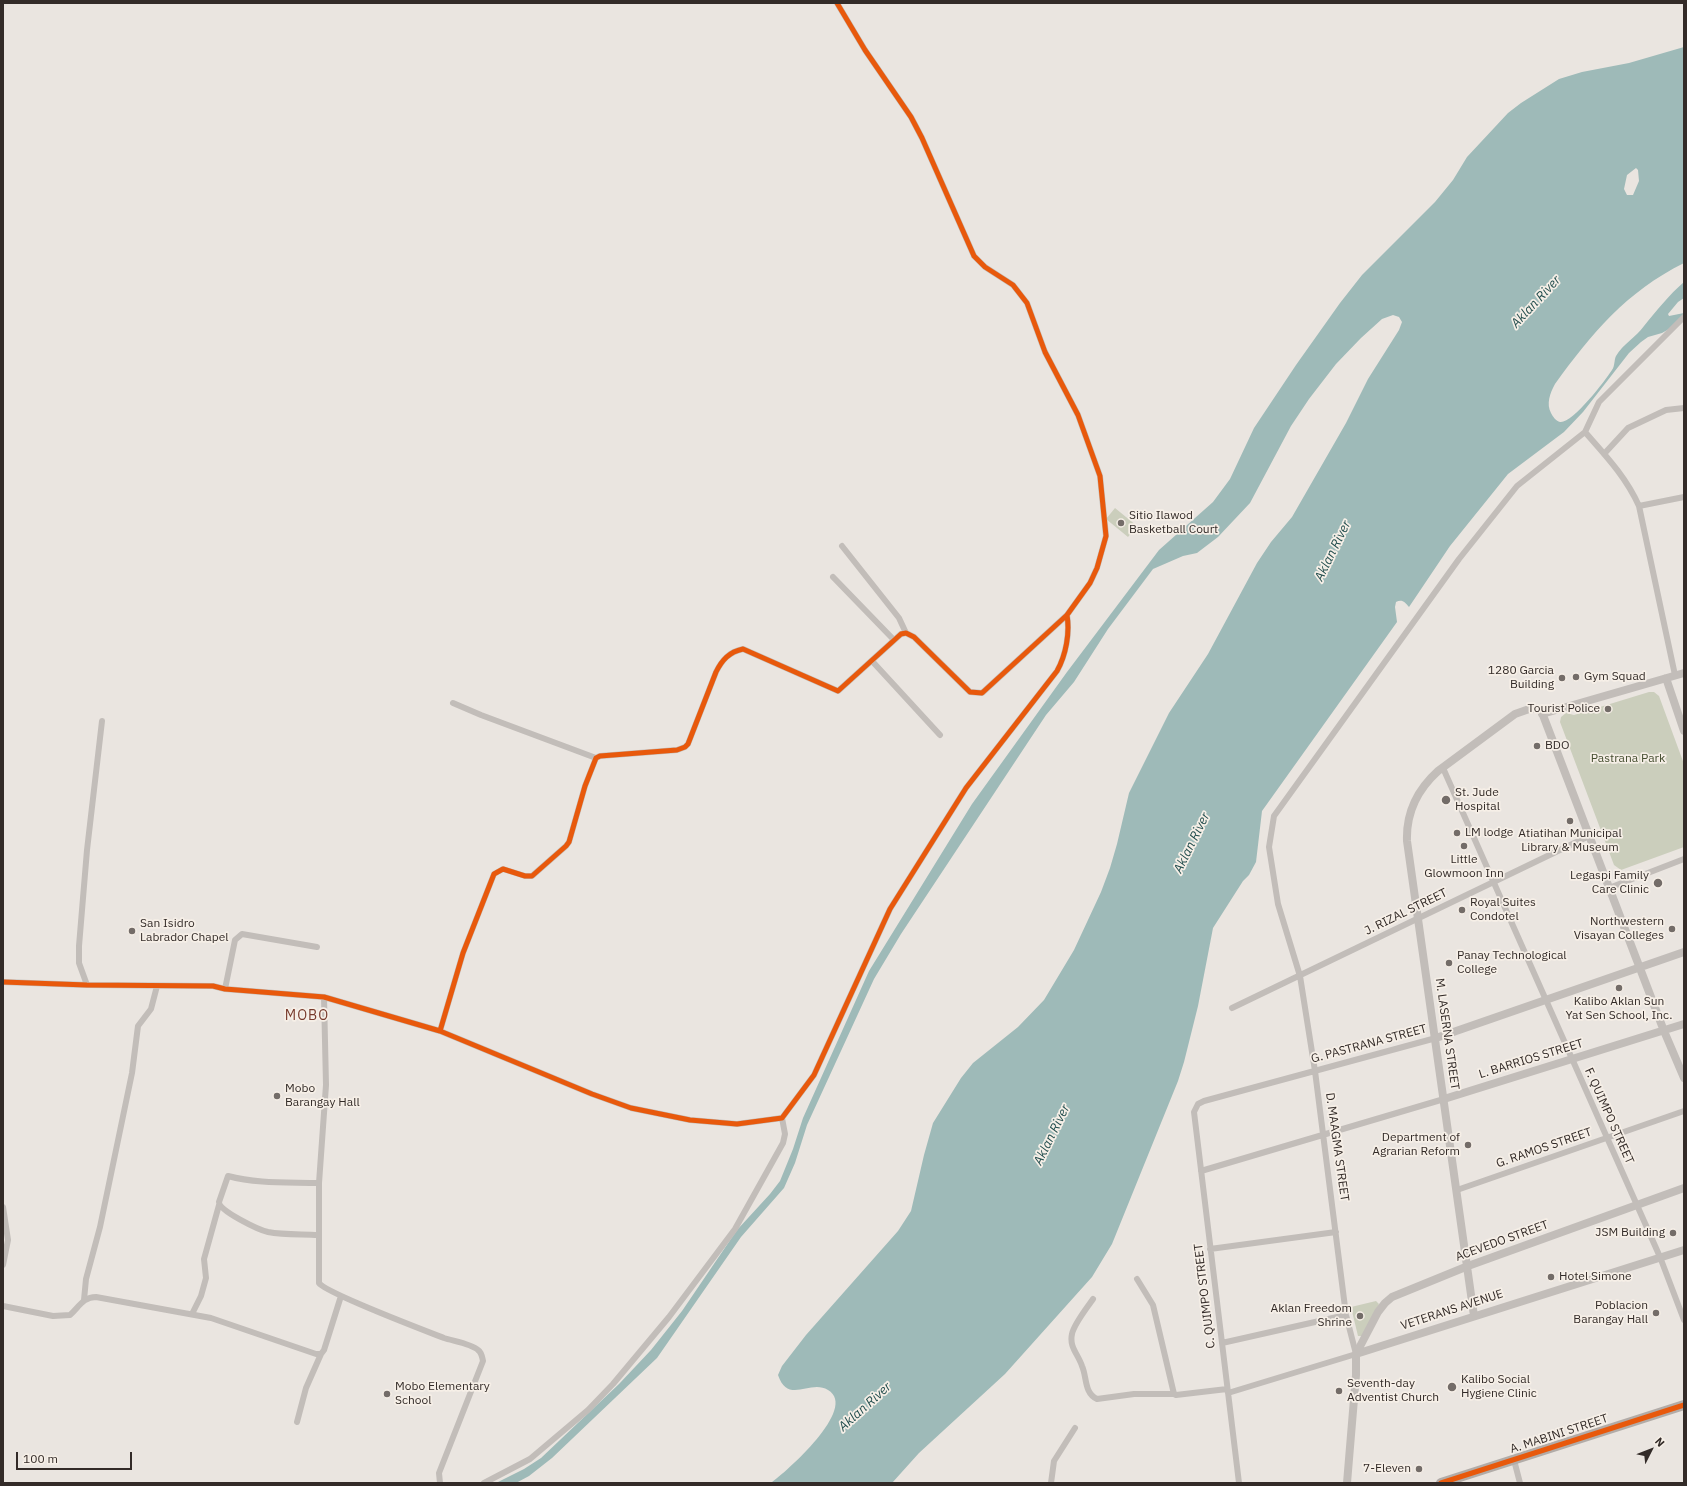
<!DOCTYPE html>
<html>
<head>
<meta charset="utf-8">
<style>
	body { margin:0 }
	#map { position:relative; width:1687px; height:1486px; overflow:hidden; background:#eae5e0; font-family:"IBM Plex Sans",sans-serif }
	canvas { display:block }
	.frame { position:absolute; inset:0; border:4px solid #332b28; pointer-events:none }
	.north { position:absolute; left:1631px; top:1430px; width:40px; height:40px; -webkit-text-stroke:3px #f6efe7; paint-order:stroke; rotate:48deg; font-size:11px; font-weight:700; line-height:16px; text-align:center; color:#332b28 }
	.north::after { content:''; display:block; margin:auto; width:14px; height:18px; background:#332b28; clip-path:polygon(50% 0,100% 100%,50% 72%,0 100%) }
	.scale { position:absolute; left:16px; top:1452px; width:116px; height:18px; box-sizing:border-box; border:2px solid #332b28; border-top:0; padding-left:5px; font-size:12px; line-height:14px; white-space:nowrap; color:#332b28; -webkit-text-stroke:3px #f6efe7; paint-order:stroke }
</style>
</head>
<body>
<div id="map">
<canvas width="1687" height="1486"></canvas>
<div class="frame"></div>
<div class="north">N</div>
<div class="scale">100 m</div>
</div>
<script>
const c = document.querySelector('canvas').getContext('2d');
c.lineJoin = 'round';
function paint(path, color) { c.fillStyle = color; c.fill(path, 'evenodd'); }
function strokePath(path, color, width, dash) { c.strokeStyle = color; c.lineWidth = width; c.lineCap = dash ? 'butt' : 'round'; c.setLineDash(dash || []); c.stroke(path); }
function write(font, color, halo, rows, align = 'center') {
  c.font = font + ' "IBM Plex Sans",sans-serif'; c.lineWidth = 3.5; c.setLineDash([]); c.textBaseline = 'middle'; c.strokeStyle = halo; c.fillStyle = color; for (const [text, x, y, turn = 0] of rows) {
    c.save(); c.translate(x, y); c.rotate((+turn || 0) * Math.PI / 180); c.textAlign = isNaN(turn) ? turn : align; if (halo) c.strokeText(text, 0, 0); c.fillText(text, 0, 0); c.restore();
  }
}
paint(new Path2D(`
	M1115,508L1137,526L1128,537L1106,519Z
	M1649,692H1654L1659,696L1684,764V847L1621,870L1614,865L1560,722L1561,717L1566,713L1574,715Z
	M1376,1301L1379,1304L1363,1336H1358L1351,1307Z`), '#cbcebc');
paint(new Path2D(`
	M1684,47V263C1626,292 1592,333 1555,384C1550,393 1546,404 1551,413C1553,417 1556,421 1560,422C1572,424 1605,381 1612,370C1615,366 1614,360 1616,356C1623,344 1636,337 1644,326C1657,310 1669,295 1684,282V298L1678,302L1668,314L1669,316L1684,313V315L1671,328L1662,333L1648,337L1641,342L1629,353L1583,412L1564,432L1508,474L1450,546L1409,607C1405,602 1402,599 1396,602L1395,607L1397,622L1262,811L1256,862L1249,875L1243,881L1213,928L1198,1006L1184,1062L1178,1081L1112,1244L1092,1277L1005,1374L919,1453L892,1483H771C786,1472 859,1408 828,1390C810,1379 788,1405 778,1375L782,1366L806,1335L898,1231L911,1211L924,1155L933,1123L961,1078L973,1063L1018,1027L1044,1000L1074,950L1101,892L1110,868L1117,844L1129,793L1169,713L1208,654L1257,563L1271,542L1292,517L1346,423L1368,379L1399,330L1402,322L1399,317L1393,315L1382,319L1361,338L1336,364L1309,399L1291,426L1250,503L1218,537L1197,553L1183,556L1153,569L1108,629L1074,682L1046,715L901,934L874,979L807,1125L795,1163L784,1188L741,1237L657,1358L552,1458L529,1476L516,1483H496L524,1469L541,1458L619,1384L651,1350L682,1311L737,1230L770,1194L780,1181L793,1149L803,1118L869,971L972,804L1067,672L1159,550L1213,502L1230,479L1254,428L1296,365L1340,303L1362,275L1435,202L1453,180L1467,157L1508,113L1521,103L1559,79L1582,72L1629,63ZM1636,168L1638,170L1639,181L1633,195H1627L1624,189L1627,175Z`), '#9ebab8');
strokePath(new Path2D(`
	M1585,432C1606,456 1626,477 1639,506L1675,675
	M1604,454L1628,428L1666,410L1684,408
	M1639,506L1684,497
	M842,546L899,618L906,633
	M833,577L894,640
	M872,661L940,735
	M453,703L481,715L596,758
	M1443,768L1660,1257L1684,1320
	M1609,888L1684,859
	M3,982L87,985L213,986L225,989L324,997L440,1031L592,1094L631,1108L690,1120L737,1124L782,1118L814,1075L890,909L966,788L1057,671C1066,655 1070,633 1067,615
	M87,985L79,963V946L87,850L102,721
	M225,989L235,940L242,934L317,947
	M324,997L326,1085L319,1183V1283C326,1293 426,1331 444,1338C453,1341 472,1344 478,1350C482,1353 482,1357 483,1361L439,1473L440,1483
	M1232,1008L1589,836
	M440,1031L463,953L494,874L503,869L525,876H532L566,846L569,842L585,786L596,758L600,756L677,750L685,747L688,744L716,672C722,660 729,652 743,649L838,691L901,634L906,633L914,637L970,692L982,693L1067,615L1090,583L1097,568L1106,536L1100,476L1078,415L1045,352L1027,303L1013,285L985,267L974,256L922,138L911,117L865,50L837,3
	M1201,1171L1444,1099
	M1457,1190L1684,1111
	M3,1207L8,1240L3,1265
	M318,1235C302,1234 284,1235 268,1232C259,1230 219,1211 219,1202L228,1176C257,1184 288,1182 319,1183
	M1210,1249L1336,1232
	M1137,1279L1153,1305L1174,1394L1176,1395L1227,1389
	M1093,1299C1087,1308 1074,1324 1072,1334C1069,1347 1078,1354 1082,1366C1087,1377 1084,1393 1097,1399L1134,1394H1174
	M84,1300L86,1279L100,1227L132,1073L138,1026L151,1009L157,986
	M3,1306L53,1316L70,1315C79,1307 83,1297 96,1297L211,1318L316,1354H321L324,1350L341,1296
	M192,1314L201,1296L206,1278L204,1259L219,1205
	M1222,1343L1346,1315
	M1228,1393L1356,1354L1346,1315L1315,1071L1300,976L1278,904L1269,847L1274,816L1459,559L1517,486L1585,432L1599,402L1684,317
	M297,1422L306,1388L321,1354
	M1514,1460L1520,1483
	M484,1483L530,1459L588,1410L613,1384L669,1317L735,1229L783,1143L785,1134L782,1118
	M1051,1483L1054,1461L1075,1428
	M1239,1483L1194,1112L1198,1104L1204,1101L1436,1038`), '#c2bdb9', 6);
strokePath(new Path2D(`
	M1666,678L1684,731
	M1542,714L1684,673
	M1436,1038L1684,952
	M1444,1099L1684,1024
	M1474,1316L1407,841C1406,813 1417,790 1438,771L1515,714L1532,708L1541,710L1664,1031L1684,1078
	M1356,1354L1684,1250
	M1347,1483L1356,1375V1354L1378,1312L1385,1303L1392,1297L1468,1266L1684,1188`), '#c2bdb9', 8);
strokePath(new Path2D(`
	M1441,1483L1684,1405`), '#b2aca8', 10);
strokePath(new Path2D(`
	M3,982L87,985L213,986L225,989L324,997L440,1031L592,1094L631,1108L690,1120L737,1124L782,1118L814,1075L890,909L966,788L1057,671C1066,655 1070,633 1067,615
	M440,1031L463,953L494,874L503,869L525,876H532L566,846L569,842L585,786L596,758L600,756L677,750L685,747L688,744L716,672C722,660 729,652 743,649L838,691L901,634L906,633L914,637L970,692L982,693L1067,615L1090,583L1097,568L1106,536L1100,476L1078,415L1045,352L1027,303L1013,285L985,267L974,256L922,138L911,117L865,50L837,3
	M1441,1483L1684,1405`), '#e8590c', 5);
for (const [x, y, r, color] of [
	[1121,523,4,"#736c68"],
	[1576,677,4,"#736c68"],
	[1562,678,4,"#736c68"],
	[1608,709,4,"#736c68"],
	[1537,746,4,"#736c68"],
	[1446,800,5,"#736c68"],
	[1570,821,4,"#736c68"],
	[1457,833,4,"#736c68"],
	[1464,846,4,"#736c68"],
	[1658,883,5,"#736c68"],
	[1462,910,4,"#736c68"],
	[1672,929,4,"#736c68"],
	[132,931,4,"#736c68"],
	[1449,963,4,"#736c68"],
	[1619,988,4,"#736c68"],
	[277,1096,4,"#736c68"],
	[1468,1145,4,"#736c68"],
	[1673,1233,4,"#736c68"],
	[1551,1277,4,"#736c68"],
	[1656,1313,4,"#736c68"],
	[1360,1316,4,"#736c68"],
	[1452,1387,5,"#736c68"],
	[1339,1391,4,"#736c68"],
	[387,1394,4,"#736c68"],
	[1419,1469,4,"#736c68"]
]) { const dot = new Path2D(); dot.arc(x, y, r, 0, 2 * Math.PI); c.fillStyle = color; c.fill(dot); strokePath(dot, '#f6efe7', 1.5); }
write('12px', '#332b28', '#f6efe7', [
	["Sitio Ilawod",1129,516],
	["Basketball Court",1129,530],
	["1280 Garcia",1554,671,"right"],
	["Building",1554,685,"right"],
	["Gym Squad",1584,677],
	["Tourist Police",1600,709,"right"],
	["BDO",1545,746],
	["St. Jude",1455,793],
	["Hospital",1455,807],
	["LM lodge",1465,833],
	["Atiatihan Municipal",1570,834,"center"],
	["Library & Museum",1570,848,"center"],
	["Little",1464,860,"center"],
	["Glowmoon Inn",1464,874,"center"],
	["Legaspi Family",1649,876,"right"],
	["Care Clinic",1649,890,"right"],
	["Royal Suites",1470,903],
	["Condotel",1470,917],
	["Northwestern",1664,922,"right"],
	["Visayan Colleges",1664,936,"right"],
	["San Isidro",140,924],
	["Labrador Chapel",140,938],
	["Panay Technological",1457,956],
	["College",1457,970],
	["Kalibo Aklan Sun",1619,1002,"center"],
	["Yat Sen School, Inc.",1619,1016,"center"],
	["Mobo",285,1089],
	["Barangay Hall",285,1103],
	["Department of",1460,1138,"right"],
	["Agrarian Reform",1460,1152,"right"],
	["JSM Building",1665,1233,"right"],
	["Hotel Simone",1559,1277],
	["Poblacion",1648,1306,"right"],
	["Barangay Hall",1648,1320,"right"],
	["Aklan Freedom",1352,1309,"right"],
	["Shrine",1352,1323,"right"],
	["Kalibo Social",1461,1380],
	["Hygiene Clinic",1461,1394],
	["Seventh-day",1347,1384],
	["Adventist Church",1347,1398],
	["Mobo Elementary",395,1387],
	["School",395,1401],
	["7-Eleven",1411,1469,"right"]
], 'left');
write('12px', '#444d2f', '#f6efe7', [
	["Pastrana Park",1628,759]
]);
write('12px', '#332b28', '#f6efe7', [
	["J. RIZAL STREET",1406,912,-26],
	["M. LASERNA STREET",1447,1034,82],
	["G. PASTRANA STREET",1369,1044,-15],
	["L. BARRIOS STREET",1531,1059,-17],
	["F. QUIMPO STREET",1609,1116,66],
	["D. MAAGMA STREET",1337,1147,82],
	["G. RAMOS STREET",1544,1148,-19],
	["ACEVEDO STREET",1502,1241,-20],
	["C. QUIMPO STREET",1205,1296,-97],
	["VETERANS AVENUE",1452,1310,-18],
	["A. MABINI STREET",1559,1434,-18]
]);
write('italic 13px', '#234e4e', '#f6efe7', [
	["Aklan River",1536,302,-47],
	["Aklan River",1333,551,-64],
	["Aklan River",1192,843,-64],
	["Aklan River",1052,1135,-64],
	["Aklan River",865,1407,-42]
]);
c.letterSpacing = '1px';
write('14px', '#773a2c', '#f6efe7', [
	["MOBO",307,1016]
]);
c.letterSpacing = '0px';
</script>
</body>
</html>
